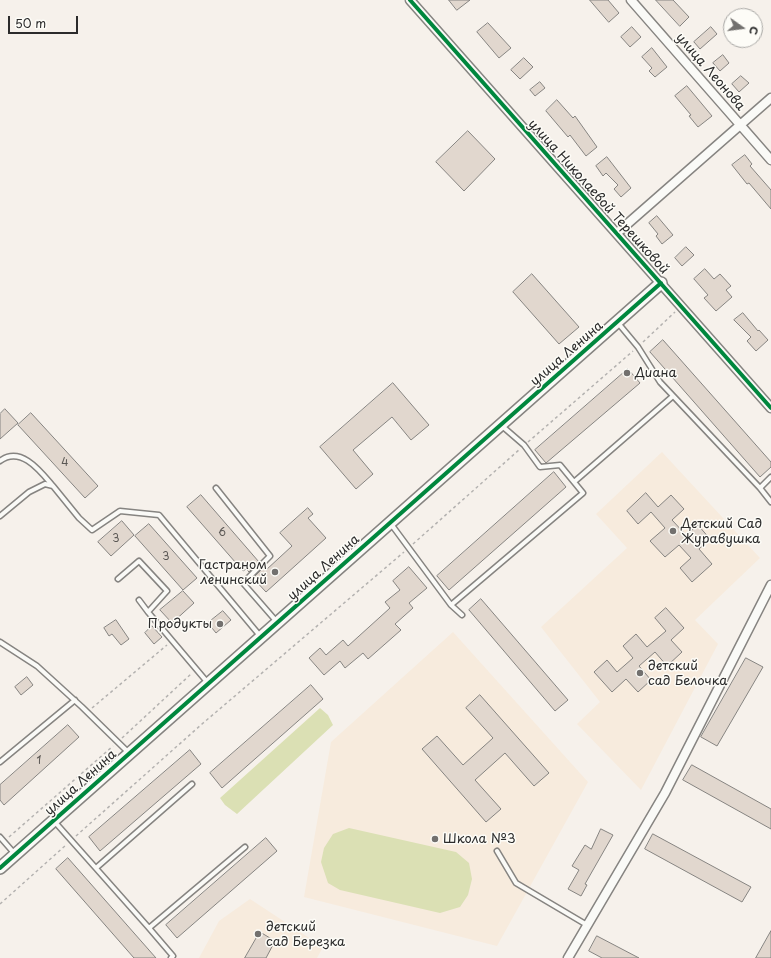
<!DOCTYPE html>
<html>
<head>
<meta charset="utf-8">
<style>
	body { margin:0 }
	#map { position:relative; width:771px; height:958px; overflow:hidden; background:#f6f1eb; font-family:"Playpen Sans",sans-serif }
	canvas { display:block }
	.north { position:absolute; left:723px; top:8px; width:40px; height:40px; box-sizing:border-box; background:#fdfcf7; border:1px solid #a9a8a5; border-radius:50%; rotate:104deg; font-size:11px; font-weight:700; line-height:16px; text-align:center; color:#2b2b2b }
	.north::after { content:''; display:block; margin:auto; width:14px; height:18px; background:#72706e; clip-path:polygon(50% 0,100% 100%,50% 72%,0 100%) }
	.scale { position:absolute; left:8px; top:16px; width:70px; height:18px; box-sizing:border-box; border:2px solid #2b2b2b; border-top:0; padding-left:5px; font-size:12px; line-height:14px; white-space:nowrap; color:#2b2b2b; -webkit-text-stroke:3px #fdfcf7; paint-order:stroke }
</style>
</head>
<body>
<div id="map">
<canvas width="771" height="958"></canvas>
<div class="north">С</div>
<div class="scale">50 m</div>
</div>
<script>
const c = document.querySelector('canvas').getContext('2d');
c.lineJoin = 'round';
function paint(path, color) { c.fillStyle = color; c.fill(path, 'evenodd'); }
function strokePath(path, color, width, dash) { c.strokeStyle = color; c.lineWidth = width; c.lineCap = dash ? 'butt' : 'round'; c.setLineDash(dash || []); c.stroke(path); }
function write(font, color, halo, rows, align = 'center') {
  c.font = font + ' "Playpen Sans",sans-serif'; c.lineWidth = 3; c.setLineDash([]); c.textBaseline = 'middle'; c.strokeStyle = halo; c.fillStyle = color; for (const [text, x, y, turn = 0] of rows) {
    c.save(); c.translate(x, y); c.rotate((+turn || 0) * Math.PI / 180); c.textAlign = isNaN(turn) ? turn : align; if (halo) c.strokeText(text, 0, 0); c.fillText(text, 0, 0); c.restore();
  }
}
paint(new Path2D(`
	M662,452L760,558L695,620L718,644L641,790L577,724L600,702L541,627L627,548L596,514Z
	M453,632L588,782L497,946L304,897L331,742Z
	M250,899L323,947L317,958H199L219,921Z`), '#f7ebdd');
paint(new Path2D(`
	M320,708L328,715L333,725L237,814L225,805L220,798Z
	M349,828L456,852L469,863L472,879L468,895L460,907L440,913L340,890L328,883L321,862L324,848L333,834Z`), '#dbe0b4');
const building = new Path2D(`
	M449,0H470L457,10Z
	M590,0H608L619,13L609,22Z
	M656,0H673L689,17L680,26Z
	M488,23L511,48L499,58L477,32Z
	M632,27L641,37L630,47L621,37Z
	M711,27L717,34L700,49L694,42Z
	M652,48L667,67L655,77L649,71L652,68L642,57Z
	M723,55L729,63L720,71L713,63Z
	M524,58L533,67L520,79L511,70Z
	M741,76L749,83L739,92L732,84Z
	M540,82L545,88L535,96L530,90Z
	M687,86L712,116L698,127L689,116L691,115L675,96Z
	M557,100L573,118L575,116L597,147L586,156L570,135L568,137L546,111Z
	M468,131L495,159L464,191L436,162Z
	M745,155L752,164L750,166L771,190V209L749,183L747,184L732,165Z
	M607,157L631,188L621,197L614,189L618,185L606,173L603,176L596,166Z
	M657,216L673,235L662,244L656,236L658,234L649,223Z
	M686,247L694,255L682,266L675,258Z
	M705,269L714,279L720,274L731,286L726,290L732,297L716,311L704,298L708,295L694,279Z
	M532,274L579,327L559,344L513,292Z
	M743,313L758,331L759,330L768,340L756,351L747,341L751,337L734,320Z
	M663,340L771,462V467L760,477L650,352Z
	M628,369L640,383L546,463L535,450Z
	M393,383L429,425L411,440L392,417L353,450L373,474L356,489L320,447Z
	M5,409L18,423L0,439V414Z
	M31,413L98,486L85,498L18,425Z
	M554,472L566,487L449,590L437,576Z
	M646,493L658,507L671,495L684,509L672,520L686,535L698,525L710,539L699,549L712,564L692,582L680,568L691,558L679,545L665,557L650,541L665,528L651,512L638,524L627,511Z
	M201,495L259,562L249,572L246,569L243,571L187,507Z
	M308,508L313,514L308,518L326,538L266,592L253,578L264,567L266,570L292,546L280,533Z
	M122,521L134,535L111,556L98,542Z
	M149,524L197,578L183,590L135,536Z
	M409,567L427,588L409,603L413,608L395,624L401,630L368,659L363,653L345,668L340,661L324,675L309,658L320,648L326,655L343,640L348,646L390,608L385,602L400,590L393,581Z
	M183,591L194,603L172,623L160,610Z
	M481,599L568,700L555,711L469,610Z
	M666,608L684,628L671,640L682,652L667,666L655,652L639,666L651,680L638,692L626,679L612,692L594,672L607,660L617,672L633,658L623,646L636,634L647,647L666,631L655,618Z
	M223,611L231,620L216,633L208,623Z
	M116,620L129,639L121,645L112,634L109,636L104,628Z
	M152,626L162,637L154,644L145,633Z
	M746,658L763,667L717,746L701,737Z
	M27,677L33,685L21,695L15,687Z
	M311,685L323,699L222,788L210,773Z
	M480,695L549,773L534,786L505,753L475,780L501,809L486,822L422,749L437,736L463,765L493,738L466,708Z
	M68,725L79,737L4,805L0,800V785Z
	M190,750L201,764L100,851L89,837Z
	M692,765L771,809V829L683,780Z
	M601,829L613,835L585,884L587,885L581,896L568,889L579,870L572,866L585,845L591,849Z
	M653,834L751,887L742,902L645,849Z
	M266,838L277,851L177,938L166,925Z
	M68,858L156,958H134L56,869Z
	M771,931V958H756Z
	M260,932L275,941L266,958H245Z
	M597,936L639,958H602L589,951Z`);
paint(building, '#e1d7ce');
strokePath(building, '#868481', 1);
const service = new Path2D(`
	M618,323L638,347L660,382L760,488
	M0,461C21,445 41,472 53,486
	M771,477L760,488L771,502
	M574,482L673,396
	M216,488L270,556L243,583L277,622
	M0,516L29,492L45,484L53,486L79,518L92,530L120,511L159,515L261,637
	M391,524L451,605L462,615
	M118,579L139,561L167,591L148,612L208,683
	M139,600L148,612
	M451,605L583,493L560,465L540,467L524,445L502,426
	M0,642L37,666L82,707L128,752
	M0,762L75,700
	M54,821L149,928L245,847
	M0,837L14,853
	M497,851L516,883L587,925
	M96,868L192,784
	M149,928L173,956L171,958`);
const minor = new Path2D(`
	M410,0L771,408
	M631,0L771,160
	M617,233L771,98
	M568,958L665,793L771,585`);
const tertiary = new Path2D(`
	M0,868L661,283`);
strokePath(service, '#868481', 7);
strokePath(minor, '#868481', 11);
strokePath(tertiary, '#868481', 14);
strokePath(new Path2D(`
	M643,342L675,312
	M528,442L633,351
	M413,544L520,449
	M92,708L167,645
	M122,738L191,674
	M76,836L202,724L404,552
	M9,837L113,746
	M0,904L66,845`), '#b4b2b0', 1.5, [3, 3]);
strokePath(service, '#fafaf7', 4);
strokePath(minor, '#fafaf7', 8);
strokePath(tertiary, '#fafaf7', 11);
strokePath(new Path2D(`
	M410,0L771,408
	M0,868L661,283`), '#00873e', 4);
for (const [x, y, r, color] of [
	[627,373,4,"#72706e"],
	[673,531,4,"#72706e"],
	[275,572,4,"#72706e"],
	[220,624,4,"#72706e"],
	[640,673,4,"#72706e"],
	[435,839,4,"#72706e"],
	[258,934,4,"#72706e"]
]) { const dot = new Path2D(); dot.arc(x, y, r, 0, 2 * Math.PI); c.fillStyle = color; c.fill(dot); strokePath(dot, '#fdfcf7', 1.5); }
write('11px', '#5a5754', null, [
	["4",65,463],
	["6",222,533],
	["3",116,539],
	["3",166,557],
	["1",39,761]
]);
write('13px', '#2b2b2b', '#fdfcf7', [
	["улица Леонова",710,72,49],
	["улица Николаевой Терешковой",598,197,48],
	["улица Ленина",567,354,-41],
	["улица Ленина",324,568,-42],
	["улица Ленина",81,783,-42]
]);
write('13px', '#2b2b2b', '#fdfcf7', [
	["Диана",635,373],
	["Детский Сад",681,524],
	["Журавушка",681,539],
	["Гастраном",267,565,"right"],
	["ленинский",267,580,"right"],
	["Продукты",212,624,"right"],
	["детский",648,666],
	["сад Белочка",648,681],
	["Школа №3",443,839],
	["детский",266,927],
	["сад Березка",266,942]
], 'left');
</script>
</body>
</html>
